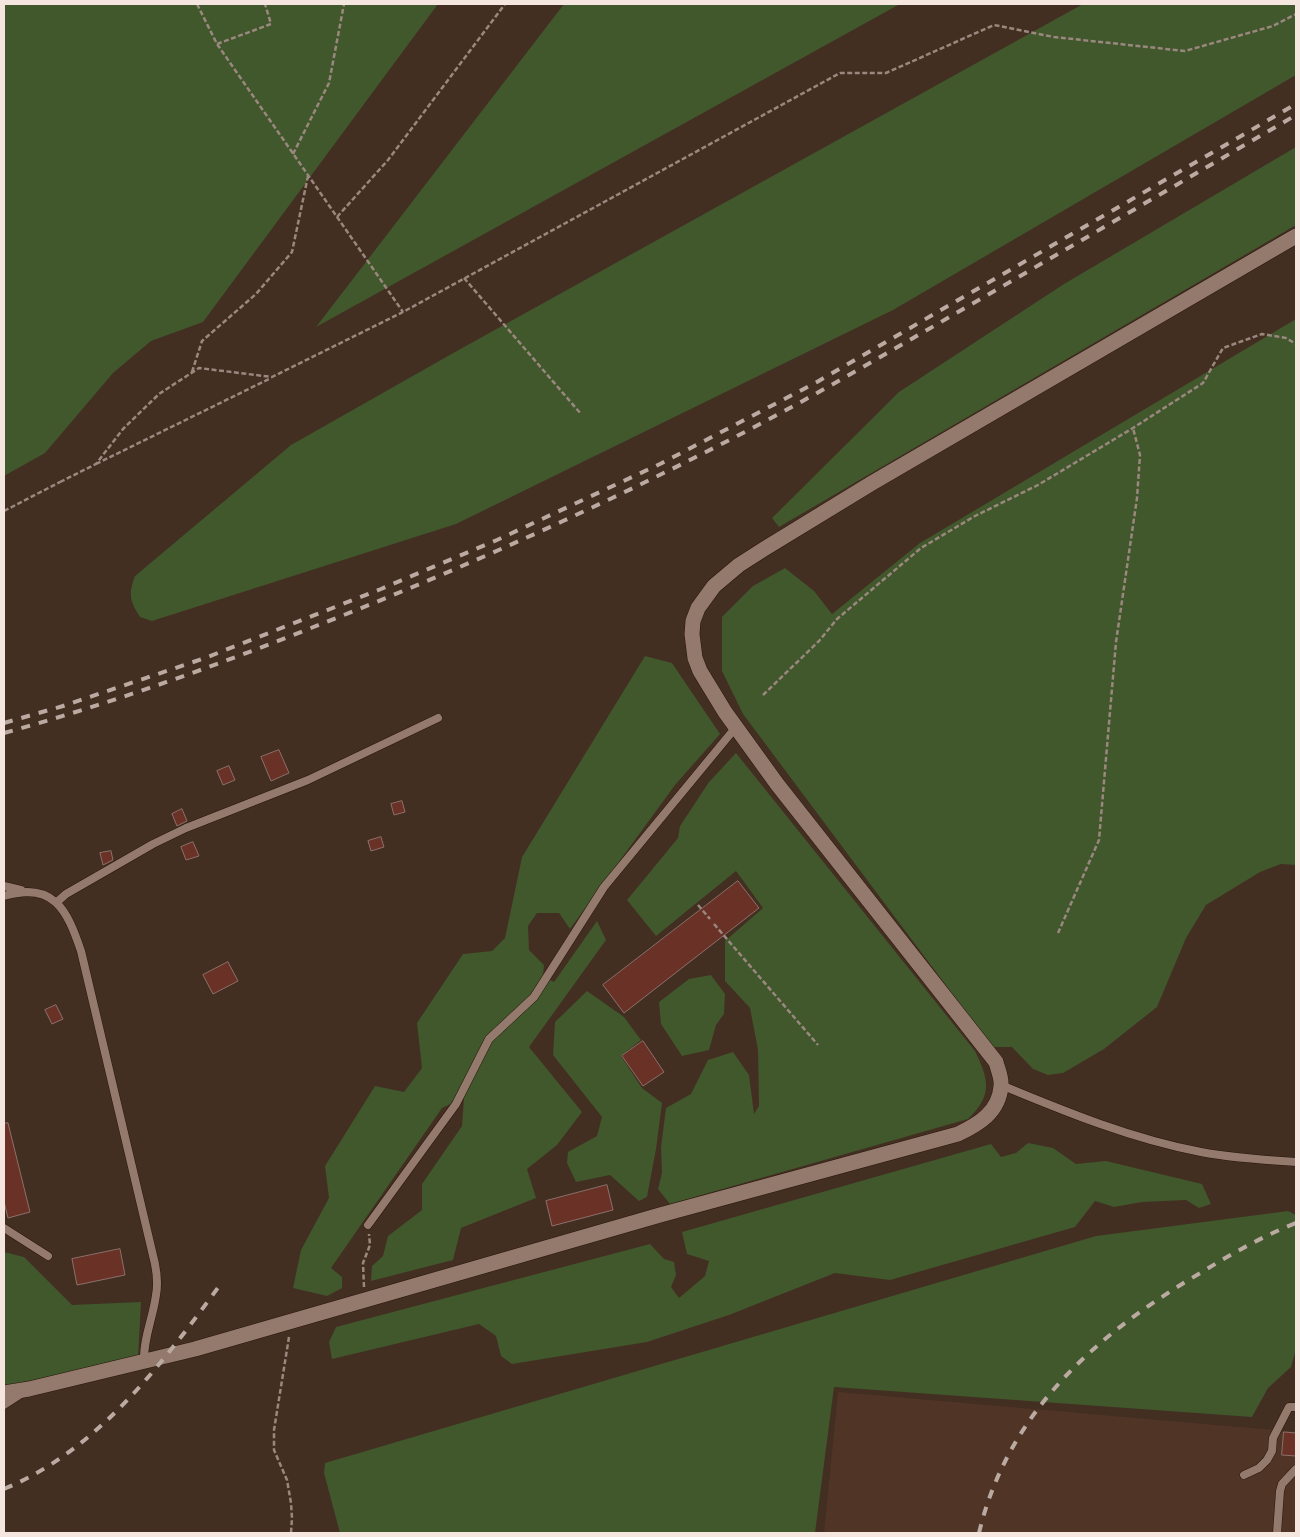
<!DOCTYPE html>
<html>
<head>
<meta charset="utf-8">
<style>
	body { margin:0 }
	#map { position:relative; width:1300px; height:1537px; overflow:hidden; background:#432e22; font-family:Spectral,serif }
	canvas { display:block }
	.frame { position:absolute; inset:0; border:5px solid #f5e6df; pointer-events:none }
</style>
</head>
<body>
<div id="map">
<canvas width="1300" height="1537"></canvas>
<div class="frame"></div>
</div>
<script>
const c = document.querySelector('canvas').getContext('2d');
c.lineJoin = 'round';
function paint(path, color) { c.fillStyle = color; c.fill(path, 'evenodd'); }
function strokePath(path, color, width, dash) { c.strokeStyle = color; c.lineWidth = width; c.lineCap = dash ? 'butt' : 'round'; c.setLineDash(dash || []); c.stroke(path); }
paint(new Path2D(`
	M838,1392L1296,1432V1533H824Z`), '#503425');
paint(new Path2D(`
	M4,4H438L203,322L151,341L113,373L45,453L4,476Z
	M564,4H900L316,327Z
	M1083,4H1296V75L893,310L456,524L152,621L140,617C130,601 128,594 135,576L291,445L455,352Z
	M1296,147V225L779,527L772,518L899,392L1064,284Z
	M1296,319V865L1281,864L1260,872L1206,905L1186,938L1157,1007L1104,1049L1063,1073L1048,1075L1033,1069L1012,1047H992L743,714L722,671V617L753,586L785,568L814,591L832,614L920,543Z
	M645,656L672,663L720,734L675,785L570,929L559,913H537L528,926L529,950L544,965L543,976L554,982L597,921L606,940L529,1047L582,1112L557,1145L527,1169L536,1198L461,1228L453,1260L371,1281L372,1266L383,1256L388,1236L422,1210V1184L462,1126L464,1098L442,1108L331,1268L342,1277V1288L327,1296L293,1288L301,1250L329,1198L325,1166L375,1086L404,1092L422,1068L417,1023L463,954L492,951L505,938L522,857Z
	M736,753L975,1051C989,1080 993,1095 968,1119L670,1204L658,1189L662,1173L661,1147L666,1108L691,1094L708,1060L733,1052L749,1075L754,1114L759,1106L758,1050L750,1008L725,981V941L763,908L736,871L656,936L627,900L678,838L680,826L709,782Z
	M711,975L725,994L724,1014L716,1025L709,1050L682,1056L661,1024L659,1002L689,979Z
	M587,991L624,1017L641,1040L621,1056L642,1088L662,1103L656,1149L647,1197L639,1201L610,1175L576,1182L567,1163L568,1152L597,1136L602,1117L553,1055L555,1022Z
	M1028,1143L1053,1148L1076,1164L1106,1161L1202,1184L1211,1204L1199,1208L1186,1200L1142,1202L1114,1207L1095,1201L1075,1227L890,1280L835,1273L729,1315L647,1342L512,1364L501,1356L496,1336L479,1324L332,1359L329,1342L336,1327L650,1244L664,1259L674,1262L676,1275L671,1287L679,1298L705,1276L709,1261L687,1254L682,1232L991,1144L1001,1157L1016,1153Z
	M1288,1211L1296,1215V1349L1291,1367L1268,1388L1252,1417L834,1387L815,1533H340L324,1473L325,1463L1096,1236Z
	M4,1252L24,1257L72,1305L141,1302L138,1358L4,1386Z`), '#41572c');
const building = new Path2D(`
	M279,750L289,773L271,781L261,757Z
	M229,766L235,780L223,785L217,771Z
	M402,801L405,812L394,815L391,804Z
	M182,809L187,821L177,826L172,814Z
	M381,837L384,847L371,851L368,841Z
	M193,842L199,856L186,860L181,847Z
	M111,851L113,860L103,865L100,853Z
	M738,881L759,908L624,1013L603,985Z
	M228,962L238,981L213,994L203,975Z
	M56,1005L63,1019L52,1024L45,1010Z
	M643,1041L664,1072L643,1086L622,1056Z
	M8,1123L30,1212L8,1218L4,1202V1124Z
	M607,1185L613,1210L552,1226L546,1201Z
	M120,1249L125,1275L77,1285L72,1259Z
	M1284,1432L1296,1433V1456L1282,1455Z`);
paint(building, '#6a3227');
strokePath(building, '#8c706a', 1);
const lane = new Path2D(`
	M4,886L21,890
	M4,896C54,881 67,910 81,951L155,1264C157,1274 158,1284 156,1295C153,1318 143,1339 144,1362
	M57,902L66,894L153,844L186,828L308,780L438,718
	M1001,1085C1066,1112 1132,1139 1201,1152C1232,1158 1265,1160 1296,1162
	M368,1225L456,1104L489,1039L534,997L604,887L736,727
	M4,1228L48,1256
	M4,1405L21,1394
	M1244,1475L1259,1468L1267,1460L1272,1451L1273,1438L1289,1407H1296
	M1277,1533L1280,1491L1282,1484L1296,1469`);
const street = new Path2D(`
	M4,1393L29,1389L195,1349L660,1215L958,1134C979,1124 999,1112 1001,1086C1002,1078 998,1070 996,1062L777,784L725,712L700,671L695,658L692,634L693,621L698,608L714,586L739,565L764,549L872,483L1296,236`);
strokePath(lane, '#29150b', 9);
strokePath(street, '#29150b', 16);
strokePath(new Path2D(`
	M197,4L217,44L403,312
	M217,44L271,24L265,4
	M293,154L329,83L344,4
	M337,217L388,160L505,4
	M464,278L581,414
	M192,372L202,341L256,294L292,252L308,176
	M96,464L271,378
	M60,482L96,464L123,429L159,394L199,368L272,377L403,312L840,73H886L994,25L1054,37L1185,51L1273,26L1296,14
	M4,511L60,482
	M763,695L819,641L837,619L921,548L975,516L1038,485L1133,428L1203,383L1223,348L1262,334L1286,338L1296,344
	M698,905L710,919
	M714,924L818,1045
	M1058,933L1099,840L1116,642L1137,498L1140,455L1133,428
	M364,1287L363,1263L370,1245L369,1234
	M289,1337L274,1430V1450L287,1480L291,1503L292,1518L291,1533`), '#9a887f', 2.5, [5, 2.5]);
strokePath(lane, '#937a6d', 8);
strokePath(street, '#937a6d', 15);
strokePath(new Path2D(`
	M4,723L63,706L205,658L381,589L497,540L660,464L817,382L1296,104
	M4,733C109,704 210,668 311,628C457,571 600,507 739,435C805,401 870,363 934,326C1055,256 1176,185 1296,115
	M4,1489C98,1450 161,1365 220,1285
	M979,1533C1008,1411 1098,1333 1202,1272C1233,1253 1263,1236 1296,1223`), '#bbaaa1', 4, [9, 9]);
</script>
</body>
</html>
